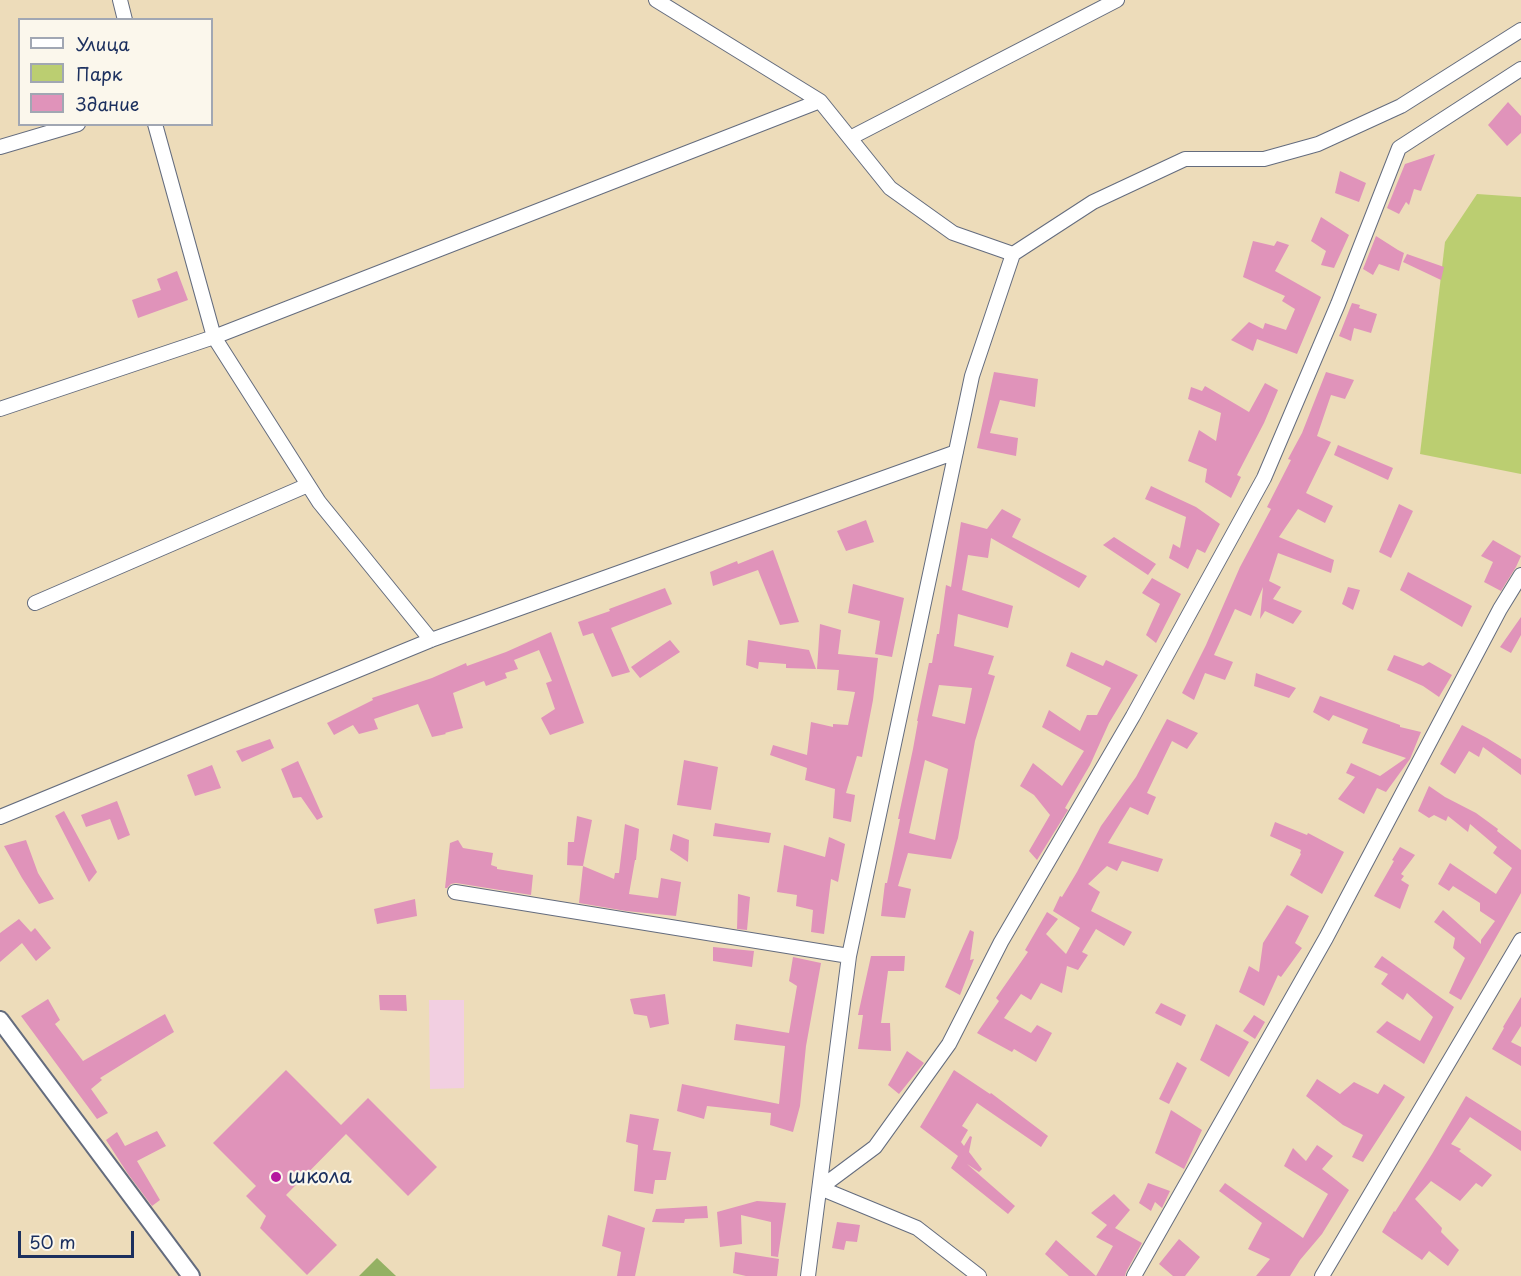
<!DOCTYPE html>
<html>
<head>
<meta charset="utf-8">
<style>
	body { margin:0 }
	#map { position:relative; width:1521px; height:1276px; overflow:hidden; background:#eddcba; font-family:"Playpen Sans",sans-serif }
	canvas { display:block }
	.legend { position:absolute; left:18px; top:18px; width:195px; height:108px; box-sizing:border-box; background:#fbf7ec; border:2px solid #a1a7b3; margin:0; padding:8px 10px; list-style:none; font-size:18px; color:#1b2f5e }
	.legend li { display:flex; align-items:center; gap:12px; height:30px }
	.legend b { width:30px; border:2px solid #a1a7b3 }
	.scale { position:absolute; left:18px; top:1231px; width:116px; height:27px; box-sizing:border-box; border:3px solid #1b2f5e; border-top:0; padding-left:8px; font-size:18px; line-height:21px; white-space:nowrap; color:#1b2f5e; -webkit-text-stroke:4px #fbf7ec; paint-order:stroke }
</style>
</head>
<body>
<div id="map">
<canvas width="1521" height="1276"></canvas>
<ul class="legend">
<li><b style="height:8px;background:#fff"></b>Улица</li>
<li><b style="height:16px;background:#bbce71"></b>Парк</li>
<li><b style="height:16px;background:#e093ba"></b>Здание</li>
</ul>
<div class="scale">50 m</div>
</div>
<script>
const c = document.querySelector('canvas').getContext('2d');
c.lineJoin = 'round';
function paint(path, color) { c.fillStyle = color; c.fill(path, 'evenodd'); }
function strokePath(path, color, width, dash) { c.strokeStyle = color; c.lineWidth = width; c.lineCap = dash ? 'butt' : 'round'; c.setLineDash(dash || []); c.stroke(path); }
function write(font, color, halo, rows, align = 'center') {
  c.font = font + ' "Playpen Sans",sans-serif'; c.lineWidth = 4.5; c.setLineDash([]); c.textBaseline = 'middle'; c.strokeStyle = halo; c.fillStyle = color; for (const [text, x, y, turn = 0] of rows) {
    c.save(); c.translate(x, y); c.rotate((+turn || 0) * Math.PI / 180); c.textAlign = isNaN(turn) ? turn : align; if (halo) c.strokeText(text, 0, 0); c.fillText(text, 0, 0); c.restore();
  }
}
paint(new Path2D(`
	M429,1000H464V1088L430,1089Z`), '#f2cfe1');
paint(new Path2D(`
	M1477,194L1521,197V474L1420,454L1445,242Z`), '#bbce71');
paint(new Path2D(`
	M377,1258L396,1276H359Z`), '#94b163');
paint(new Path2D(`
	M1508,102L1521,116V133L1507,146L1488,125Z
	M1435,154L1421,191L1414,189L1409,205L1406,202L1399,214L1387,208L1405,164Z
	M1340,171L1366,183L1359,202L1335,193Z
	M1321,217L1349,235L1334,268L1321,265L1326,251L1311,241Z
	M1376,236L1398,250L1404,253L1399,271L1379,264L1373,275L1363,269Z
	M1253,241L1274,246L1277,241L1289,245L1275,271L1321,297L1297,354L1257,339L1253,351L1231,340L1249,322L1263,329L1265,323L1286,330L1295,309L1282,301L1285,296L1243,277Z
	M1407,254L1444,267L1441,280L1403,262Z
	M177,271L188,300L138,318L132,300L161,290L157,279Z
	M1352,303L1360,305L1359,308L1377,314L1371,333L1354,328L1351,341L1339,336Z
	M994,372L1038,379L1035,407L1000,400L990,433L1018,438L1016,456L977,448Z
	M1326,372L1354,380L1345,399L1331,395L1317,436L1331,442L1306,493L1333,506L1325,523L1298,509L1279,537L1334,560L1331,573L1278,553L1269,581L1281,587L1273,599L1302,611L1293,624L1265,611L1260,619L1263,587L1251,616L1235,609L1214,655L1233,662L1225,680L1205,673L1194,700L1182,693L1206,645L1240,567L1271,509L1267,507L1291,460L1288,459L1302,433Z
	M1265,383L1278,390L1264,423L1237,475L1241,477L1231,498L1205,482L1207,469L1188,461L1199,430L1216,441L1221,413L1188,399L1191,387L1202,391L1205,386L1249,412Z
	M1338,445L1393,468L1388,480L1334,455Z
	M1151,486L1196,507L1220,524L1205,553L1197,549L1188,569L1169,558L1173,544L1180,548L1186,517L1145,499Z
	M1399,504L1413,511L1391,558L1379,552Z
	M1002,509L1021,519L1012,537L1087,576L1079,588L991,538L988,558L968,555L962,590L1013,606L1008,628L958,614L954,646L994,656L988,674L995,676L975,741L958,838L951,859L908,853L898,886L911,889L905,918L881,916L885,883H887L900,819H898L913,749L918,721H917L929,663H932L937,634H939L946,585L951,587L961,522L987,529ZM939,685L972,688L965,724L932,716ZM925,760L948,769L935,840L909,833Z
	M866,520L874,542L846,551L837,531Z
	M1114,537L1156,564L1148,575L1103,545Z
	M1493,540L1521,556L1516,567L1501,591L1484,582L1493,562L1481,556Z
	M773,550L799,622L780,625L758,570L713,586L710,572L737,561L738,564Z
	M1408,572L1472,606L1462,627L1400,590Z
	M1152,578L1181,594L1156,643L1146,635L1160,604L1142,593Z
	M853,584L904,598L892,657L875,654L880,621L848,613Z
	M1348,587L1360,590L1353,610L1342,604Z
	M665,588L672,604L611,628L630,672L612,677L593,633L583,636L578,622L610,611L609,609Z
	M1521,617V635L1511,653L1500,647Z
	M820,624L841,630L838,654L878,658L873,700L862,757L857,756L846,793L855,795L851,822L833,818L835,789L805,780L807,768L770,755L773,745L807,755L811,722L833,727V724L848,725L855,692L837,690L839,670L817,669Z
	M551,632L584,723L550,735L541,718L555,709L546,683L552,681L539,650L514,660L518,669L505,673L507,678L486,686L484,681L453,693L463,728L445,733L446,734L432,737L418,704L374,719L378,729L359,734L353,725L334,735L327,723L373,700L372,698L432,678L466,663L467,666L506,652Z
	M670,640L680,652L640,678L631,667Z
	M748,640L809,650L816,669L786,668V664L759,662L758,669L746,665Z
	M1071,652L1103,666L1106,660L1138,675L1109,723L1090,765L1065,808L1068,810L1037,860L1029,851L1050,815L1034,795L1020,786L1033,763L1062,786L1084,751L1042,727L1049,710L1080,731L1087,715H1097L1111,688L1066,666Z
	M1394,655L1423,666L1429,662L1452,675L1439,697L1423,686L1387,670Z
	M1256,673L1296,688L1289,698L1254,686Z
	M1320,696L1400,725V727L1421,732L1410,759L1386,792L1377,788L1364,814L1338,799L1355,777L1346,773L1351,763L1380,776L1406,758L1362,743L1368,729L1333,715L1329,721L1313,712Z
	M1167,719L1198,733L1187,749L1172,741L1147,793L1156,797L1148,815L1130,807L1108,843L1163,859L1158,872L1122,861L1117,871L1107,866L1088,884L1100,892L1091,911L1132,932L1124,946L1096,929L1082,952L1088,955L1078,970L1067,966L1062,993L1041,983L1031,1000L1021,994L1004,1018L1031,1033L1037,1025L1052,1033L1036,1062L1014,1049L1012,1052L977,1033L999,1001L996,998L1028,952L1025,950L1047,912L1058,919L1046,934L1066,954L1080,928L1053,911L1060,896L1062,897L1077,872L1101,826L1136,777Z
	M1462,725L1487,738L1521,759V775L1483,747L1479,757L1469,751L1455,774L1440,764Z
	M270,739L274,748L242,762L236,751Z
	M684,760L718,767L711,810L677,805Z
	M298,761L323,817L317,820L301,797L293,798L281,769Z
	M212,765L221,788L195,796L187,775Z
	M1429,786L1445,797L1476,813L1498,829L1497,831L1521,850V893L1461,1000L1449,993L1465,958L1453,948L1455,938L1434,922L1443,910L1481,944V940L1495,921L1480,911V903L1453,886L1449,891L1438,884L1450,863L1496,894L1512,868L1493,853L1497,847L1470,824L1468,832L1448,816L1446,821L1434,815L1429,818L1418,811Z
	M117,801L130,835L118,840L110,819L86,827L81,815Z
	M64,811L97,872L89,882L55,816Z
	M577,816L592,820L583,866L567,865L568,842H574Z
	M1275,822L1307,835L1308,833L1344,852L1322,894L1290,875L1301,854L1300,853L1301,850L1270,836Z
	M715,823L771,833L769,843L713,836Z
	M625,824L639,829L636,860H635L629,894L658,898L661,878L681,882L676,916L626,911L579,903L583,866L614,879L615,873H619Z
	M673,834L689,840L688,862L670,850Z
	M829,837L845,844L838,882L831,879L824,934L811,932L813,910L796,906L797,895L777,892L784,845L825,857Z
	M26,840L38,873L54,899L39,904L22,878L4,846Z
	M458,840L463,848L493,853L491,865L497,867V869L533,875L531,895L456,883L451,884L447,888H445L450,843Z
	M1400,847L1415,855L1401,874L1404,876L1401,880L1409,885L1400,909L1374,896L1394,861L1392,860Z
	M738,894L750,897L747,930L737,929Z
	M415,899L417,916L377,924L374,909Z
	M1287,905L1309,916L1295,943L1302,948L1281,977L1278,975L1264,1006L1239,992L1249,966L1259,972L1263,943Z
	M19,919L31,932L35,928L51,948L36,961L22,943L0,962V933Z
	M970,930L974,932L970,960L974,959L960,995L945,987Z
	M713,947L754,951L752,967L713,961Z
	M871,956H905L904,971H888L881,1023H890L891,1051L858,1049L863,1015H858Z
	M1382,956L1454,1007L1424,1064L1376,1032L1387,1021L1420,1041L1433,1017L1407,993L1403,1000L1381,984L1388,974L1374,967Z
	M793,957L821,963L806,1046L800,1106L793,1132L770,1125L771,1113L707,1106L704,1119L677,1111L682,1084L779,1104L785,1046L734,1040L736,1024L789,1033L797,986L789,981Z
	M665,994L669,1024L650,1028L647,1016L634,1014L630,999Z
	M379,995H406L407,1011L380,1010Z
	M1521,997V1026L1511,1042L1521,1047V1066L1492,1049L1504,1028L1503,1027Z
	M48,999L60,1020L55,1024L83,1061L165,1014L174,1032L100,1078L102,1080L91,1089L108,1113L97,1119L21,1016Z
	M1161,1003L1186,1015L1181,1026L1155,1013Z
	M1254,1015L1265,1022L1255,1039L1243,1031Z
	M1216,1024L1249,1042L1229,1077L1200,1060Z
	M907,1051L924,1063L899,1094L888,1085Z
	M1177,1062L1187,1068L1169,1104L1159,1099Z
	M286,1070L341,1125L368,1098L437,1167L408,1196L346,1134L286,1195L337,1245L307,1275L260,1228L266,1216L246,1196L256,1186L213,1143Z
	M954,1070L990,1094L991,1093L1048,1136L1041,1147L977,1103L962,1126L968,1130L961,1142L964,1146L970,1136L972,1137L969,1152L982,1169L979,1172L967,1164L1015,1206L1008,1214L951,1168L958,1156L920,1127Z
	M1317,1079L1340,1094L1354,1082L1378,1094L1384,1084L1405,1097L1363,1162L1352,1157L1363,1135L1343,1125L1306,1096Z
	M1466,1096L1521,1131V1151L1470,1117L1451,1144L1461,1149L1459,1151L1492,1175L1482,1187L1476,1183L1460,1201L1431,1181L1415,1199L1442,1228L1441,1232L1459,1250L1448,1266L1429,1251L1422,1260L1382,1232L1394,1211L1395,1212L1432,1154Z
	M1171,1110L1202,1130L1184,1169L1155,1153Z
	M630,1114L659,1119L653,1150L671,1152L666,1180H655L653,1194L634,1191L638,1145L626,1142Z
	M157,1131L166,1146L137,1161L160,1200L152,1206L128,1174L106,1140L117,1132L125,1146Z
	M1317,1145L1333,1156L1322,1169L1349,1190L1322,1234L1300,1260L1290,1276H1256L1270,1259L1248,1249L1262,1223L1219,1191L1225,1183L1303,1238L1328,1194L1284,1166L1293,1148L1306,1161Z
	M1148,1183L1170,1191L1162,1208L1155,1202L1151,1211L1139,1203Z
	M1114,1194L1130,1210L1115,1228L1142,1243L1126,1272L1125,1276H1096L1113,1246L1096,1237L1107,1225L1091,1213Z
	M757,1201L786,1203L778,1257L771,1256V1222L741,1215L742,1244L720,1247L717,1212Z
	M707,1206L708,1218L685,1219L684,1223L652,1222L656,1209Z
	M608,1215L645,1228L635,1276H617L621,1252L602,1246Z
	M837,1222L860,1225L857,1242L846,1241L844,1250L832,1248Z
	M1179,1239L1200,1257L1185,1276H1173L1159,1264Z
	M1056,1240L1096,1276H1069L1045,1254Z
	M735,1252L779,1259L777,1276H746L733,1273Z`), '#e093ba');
const minor = new Path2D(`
	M120,0L125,20
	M656,0L820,101L890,188L953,233L1013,254L1093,202L1185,159H1264L1318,144L1401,106L1521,30
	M155,124L214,337L319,502L431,640
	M850,138L1117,0
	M0,147L78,124
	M0,409L214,337L820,101
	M35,603L308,485
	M0,817L431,640L956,452
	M455,892L849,956
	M820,1188L875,1147L949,1044L1001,942L1133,716L1264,478L1338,304L1399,148L1521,69
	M820,1188L917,1228L979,1276
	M808,1276L849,956L972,376L1013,254
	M1134,1276L1326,938L1500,609L1521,575
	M1322,1276L1521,940`);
const tertiary = new Path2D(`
	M0,1020L191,1276`);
strokePath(minor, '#646c7e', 16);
strokePath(tertiary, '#646c7e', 20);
strokePath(minor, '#fff', 14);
strokePath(tertiary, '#fff', 16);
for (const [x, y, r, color] of [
	[276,1177,6,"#b5179e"]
]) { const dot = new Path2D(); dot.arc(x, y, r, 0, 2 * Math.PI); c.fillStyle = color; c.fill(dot); strokePath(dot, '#fbf7ec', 2); }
write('20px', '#1b2f5e', '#fbf7ec', [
	["школа",288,1177]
], 'left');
</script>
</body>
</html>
